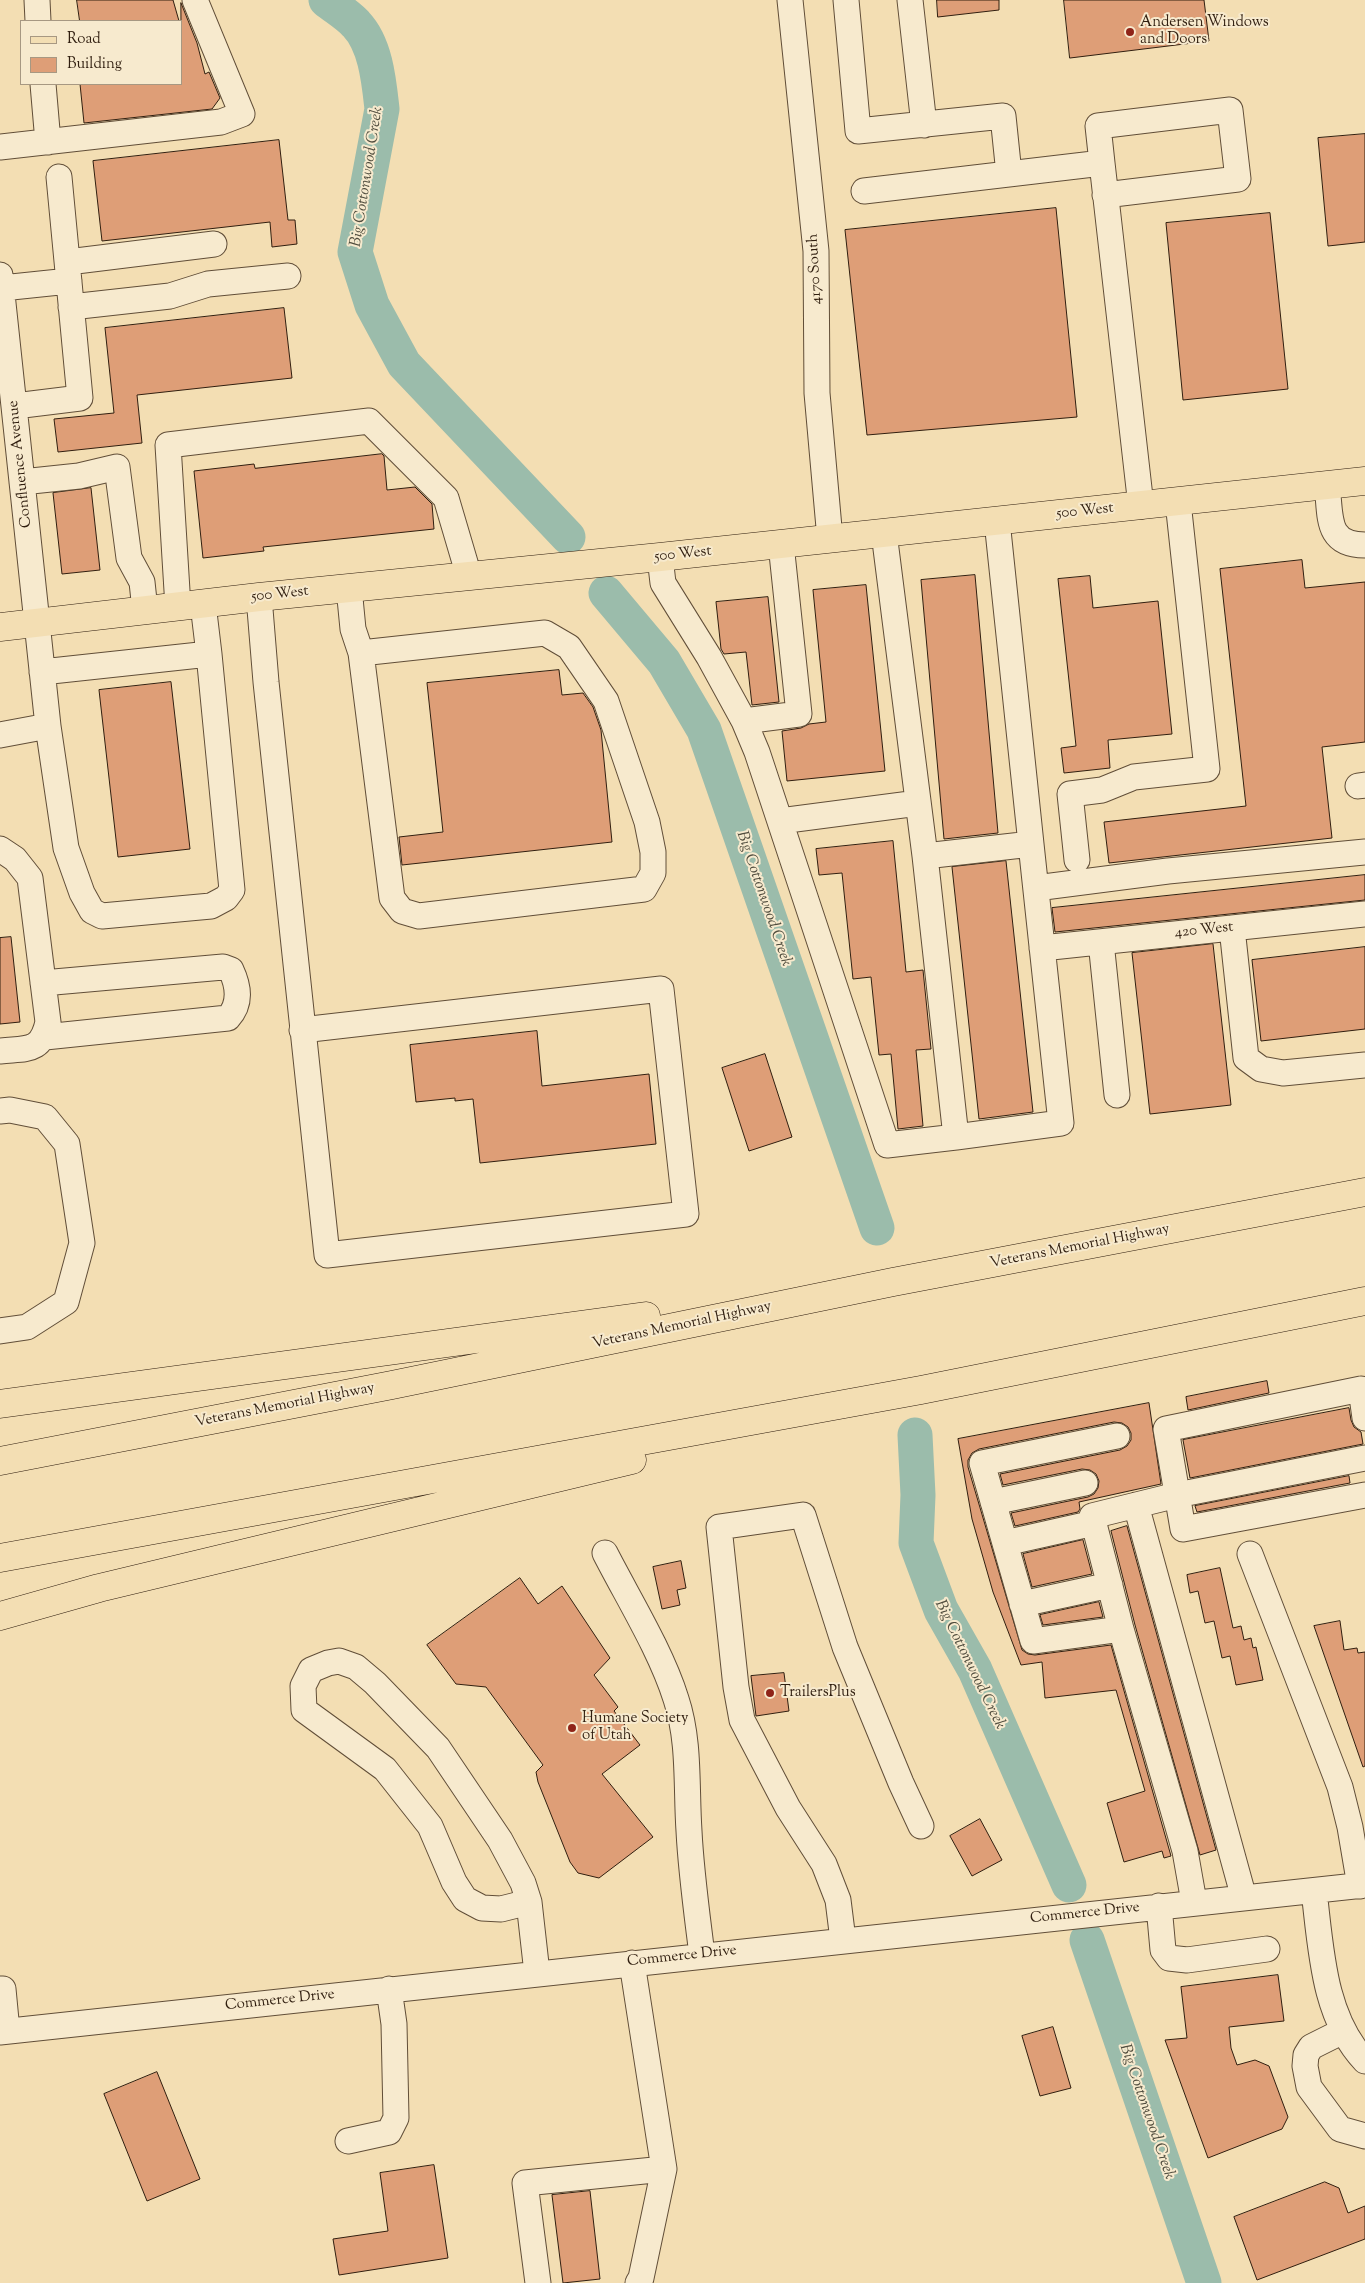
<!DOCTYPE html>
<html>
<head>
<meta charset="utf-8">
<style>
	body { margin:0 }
	#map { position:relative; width:1365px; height:2283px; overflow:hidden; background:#f3deb3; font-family:"Sorts Mill Goudy",serif }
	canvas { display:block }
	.legend { position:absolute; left:20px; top:20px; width:162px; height:65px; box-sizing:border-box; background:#f7eace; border:1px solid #a79882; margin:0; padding:6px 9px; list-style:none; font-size:15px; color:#301e0f }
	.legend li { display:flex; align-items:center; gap:10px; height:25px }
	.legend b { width:25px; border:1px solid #a79882 }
</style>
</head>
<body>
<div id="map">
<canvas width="1365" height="2283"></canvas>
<ul class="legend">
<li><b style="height:6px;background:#f3deb3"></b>Road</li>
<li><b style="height:14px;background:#de9e77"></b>Building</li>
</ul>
</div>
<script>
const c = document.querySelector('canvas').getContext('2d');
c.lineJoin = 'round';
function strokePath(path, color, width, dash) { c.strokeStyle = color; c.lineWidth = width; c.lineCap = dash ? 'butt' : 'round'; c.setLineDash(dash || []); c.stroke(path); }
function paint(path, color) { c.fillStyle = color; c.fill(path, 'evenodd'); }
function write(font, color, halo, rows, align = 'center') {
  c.font = font + ' "Sorts Mill Goudy",serif'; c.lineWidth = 4; c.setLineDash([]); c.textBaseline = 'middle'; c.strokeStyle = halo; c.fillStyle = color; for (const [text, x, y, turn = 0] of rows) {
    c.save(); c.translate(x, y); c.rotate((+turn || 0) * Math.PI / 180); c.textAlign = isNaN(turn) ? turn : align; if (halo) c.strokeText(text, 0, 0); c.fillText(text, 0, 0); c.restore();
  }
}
strokePath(new Path2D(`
	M326,0C336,8 348,15 356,24C376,45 379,82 382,109L355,252L372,305L404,364L568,537
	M606,593L664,662L704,730L877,1228
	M915,1435L918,1495L916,1543L941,1610L975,1670L1069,1885
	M1087,1940L1204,2283`), '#9bbcab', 35);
const building = new Path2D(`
	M77,0H173L179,21H80Z
	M937,0H999V10L938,17Z
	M1064,0H1204L1209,41L1070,58Z
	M181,3L197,43L205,74L209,72L220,98L212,109L84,123L80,84H181Z
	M1365,134V242L1328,246L1318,138Z
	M279,140L288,220H295L297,244L272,247L270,222L102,241L93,161Z
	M1056,208L1077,417L867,435L845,230Z
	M1270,213L1288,389L1183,400L1166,223Z
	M284,308L292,378L137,395L142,443L58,452L54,419L114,413L105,328Z
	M382,454L384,456L387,490L415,487L432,504L434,529L263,547L264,551L203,558L194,471L254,464L255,468Z
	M91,488L100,570L62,574L53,493Z
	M1302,560L1305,588L1365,582V742L1322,747L1332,838L1109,863L1104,822L1246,806L1220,569Z
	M975,575L998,833L944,839L921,580Z
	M1090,576L1093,608L1158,601L1172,734L1108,740L1110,768L1064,773L1061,748L1076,746L1058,579Z
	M866,585L885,771L787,781L782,731L801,728L809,724L826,722L813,590Z
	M768,597L779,702L752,705L746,652L724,654L721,649L716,602Z
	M559,670L562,695L583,693L593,707L601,730L612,842L402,865L399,837L443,832L427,683Z
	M171,682L190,849L118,857L99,690Z
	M893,841L906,972L923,970L931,1049L916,1050L923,1126L898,1129L891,1054L879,1055L871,977L853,979L842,873L819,875L816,849Z
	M1006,861L1033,1112L979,1119L952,867Z
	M1365,875V900L1055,932L1052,908Z
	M11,937L20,1022L0,1024V938Z
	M1213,944L1231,1105L1150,1114L1132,953Z
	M1365,947V1029L1261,1041L1252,960Z
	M537,1031L542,1086L649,1074L656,1144L480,1163L473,1099L455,1101V1098L416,1102L410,1045Z
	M765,1054L792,1137L749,1151L722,1068Z
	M1267,1381L1269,1393L1188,1410L1186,1397Z
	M1149,1403L1161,1484L1079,1502L1080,1509L1078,1512L1015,1526L1011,1513L1088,1497L1094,1494L1098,1488L1099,1481L1096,1474L1090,1470L1082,1469L1003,1485L1000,1474L1120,1450L1127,1446L1131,1440V1433L1128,1427L1122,1423L1114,1422L979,1449L972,1453L968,1460V1467L1022,1650L1028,1654L1035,1655L1111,1645L1171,1856L1164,1858L1162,1851L1124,1862L1107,1803L1145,1791L1116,1690L1045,1698L1042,1662L1021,1665L993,1592L972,1519L958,1439Z
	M1349,1408L1351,1420L1354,1427L1361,1432L1363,1444L1190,1478L1183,1440Z
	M1349,1476L1350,1483L1197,1512L1195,1506Z
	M1127,1526L1216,1850L1200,1855L1135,1625L1111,1531Z
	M1083,1540L1092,1574L1032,1587L1023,1554Z
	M681,1561L686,1588L677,1590L680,1605L662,1609L653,1567Z
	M1220,1568L1233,1628L1241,1626L1244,1640L1251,1638L1253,1648L1256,1647L1263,1680L1236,1685L1230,1656L1222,1658L1214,1621L1205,1623L1198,1591L1190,1593L1187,1575Z
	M520,1578L538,1604L562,1586L610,1658L594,1675L618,1707L614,1711L640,1745L602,1774L653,1837L599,1878L578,1873L570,1862L538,1782L536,1772L543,1765L486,1687L456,1684L427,1645Z
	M1099,1602L1103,1617L1043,1625L1040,1615Z
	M1340,1621L1344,1650L1357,1648L1358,1653L1365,1652V1766L1363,1767L1314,1626Z
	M784,1673L789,1711L756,1716L751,1676Z
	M980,1819L1002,1860L972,1876L950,1836Z
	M1278,1975L1284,2021L1229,2027L1231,2048L1237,2065L1255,2060L1269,2066L1288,2117L1282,2129L1208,2158L1165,2040L1187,2038L1181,1987Z
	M1053,2027L1071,2088L1040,2096L1022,2036Z
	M157,2072L200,2179L147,2201L104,2094Z
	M434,2165L448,2258L339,2275L333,2239L388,2231L380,2173Z
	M1325,2182L1339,2188L1348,2213L1365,2206V2239L1257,2280L1234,2217Z
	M590,2191L600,2279L563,2283L552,2195Z`);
paint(building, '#de9e77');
strokePath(building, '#301e0f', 1);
const minor = new Path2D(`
	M37,0L38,21
	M790,0L816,251L817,393L830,539
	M846,0L858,131L1003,116L1009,174
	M910,0L924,125
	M43,84L48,142
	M0,147L221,122L242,114L195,0
	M1102,163L1098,126L1230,110L1238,179L1105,195
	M864,191L1102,163L1141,506
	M68,262L214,244
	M0,275L48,726L0,735
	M2,288L69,281
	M71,307L170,296L208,284L288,276
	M15,406L80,398L59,177
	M22,482L79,476L117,467L129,558L142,582L145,610
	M1327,485C1331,516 1325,545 1365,545
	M884,533L925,856L1031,844L997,521
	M660,557L663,583L709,657L744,721L757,752L887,1145L956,1137
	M349,588L353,629L361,653L392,898L402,911L419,916L644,889L653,873V852L647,822L606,701L569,647L545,633L361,653
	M259,597L266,682L327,1255L686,1214L661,989L302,1030
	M178,607L168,445L369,421L446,498L469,576
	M42,672L209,654L203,604
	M744,721L799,714L781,544
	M48,726L66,848L82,893L92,911L102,916L211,906L226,898L232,890L209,654
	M1358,786L1365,785
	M780,821L918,803
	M0,849L15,859L30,878L48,1022C41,1053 27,1048 0,1051
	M925,856L956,1137L1061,1123L1031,844
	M1077,860L1070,794L1102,790L1134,777L1207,769L1178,502
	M1036,888L1168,871L1365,852
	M1232,928L1246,1058L1261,1069L1283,1073L1365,1065
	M1101,942L1117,1095
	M1042,948L1365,914
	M43,983L223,967L231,970C239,987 241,1004 228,1018L45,1037
	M0,1111L10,1110L45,1117L67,1144L82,1243L66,1302L27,1327L0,1331
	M1365,1418L1361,1389L1166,1429L1183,1529L1365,1495
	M1117,1436L982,1463L1033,1641L1121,1629
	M993,1502L1085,1483
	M1136,1505L1244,1898
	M1005,1543L1094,1523
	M605,1553C628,1598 661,1651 676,1699C690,1741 686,1787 689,1831C691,1872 697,1914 702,1955
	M1250,1554L1340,1787L1350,1827L1360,1886
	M1022,1604L1110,1585
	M1314,1891C1321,1948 1323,2017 1365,2061
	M529,1902L501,1909L482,1908L465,1899L454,1882L430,1826L385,1769L304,1710L303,1686L311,1670L328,1663L339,1661L356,1667L375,1683L438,1748L500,1840L523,1883L529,1902L537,1973
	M1194,1902L1185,1851L1121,1629L1092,1516L1177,1495L1365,1458
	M1159,1906L1163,1950L1169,1958L1187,1960L1267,1949
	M843,1940L838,1900L824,1864L788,1808L742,1720L736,1687L719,1527L803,1515L845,1647L901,1783L921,1826
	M632,1963L664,2169L641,2278L638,2283
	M0,1989H3L7,2031
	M1343,2031L1311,2047L1306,2055L1305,2066L1309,2087L1340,2129L1365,2136
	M0,2032L1365,1885
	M348,2141L389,2132L396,2118L394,2024L389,1989
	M538,2283L525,2183L664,2169`);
const major = new Path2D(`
	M0,627L259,597L660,557L1365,481`);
const highway = new Path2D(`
	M0,1404L646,1316
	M0,1461L392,1385L893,1282L1365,1192
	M0,1558L921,1390L1365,1301
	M0,1616L99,1588L632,1460`);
strokePath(minor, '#614e38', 27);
strokePath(major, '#301e0f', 29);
strokePath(highway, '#301e0f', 29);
strokePath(minor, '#f7eace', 25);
strokePath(major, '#f3deb3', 28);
strokePath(highway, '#f3deb3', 28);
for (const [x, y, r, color] of [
	[1130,32,5,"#8f2418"],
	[770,1693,5,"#8f2418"],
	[572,1728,5,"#8f2418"]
]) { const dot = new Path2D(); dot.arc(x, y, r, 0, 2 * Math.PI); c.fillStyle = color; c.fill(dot); strokePath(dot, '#f7eace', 2); }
write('15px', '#301e0f', '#f7eace', [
	["Andersen Windows",1140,23],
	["and Doors",1140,40],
	["TrailersPlus",780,1693],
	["Humane Society",582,1719],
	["of Utah",582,1736]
], 'left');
write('15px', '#301e0f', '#f7eace', [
	["4170 South",816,269,-93],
	["Confluence Avenue",21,464,-96],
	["500 West",1085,512,-6],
	["500 West",683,555,-6],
	["500 West",280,595,-6],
	["420 West",1204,931,-6],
	["Veterans Memorial Highway",1080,1247,-11],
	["Veterans Memorial Highway",682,1326,-12],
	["Veterans Memorial Highway",285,1406,-11],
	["Commerce Drive",1085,1914,-6],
	["Commerce Drive",682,1957,-6],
	["Commerce Drive",280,2001,-6]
]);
write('italic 16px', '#504d3e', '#f7eace', [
	["Big Cottonwood Creek",368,177,-81],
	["Big Cottonwood Creek",763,899,71],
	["Big Cottonwood Creek",969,1665,64],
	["Big Cottonwood Creek",1146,2112,71]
]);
</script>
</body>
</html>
